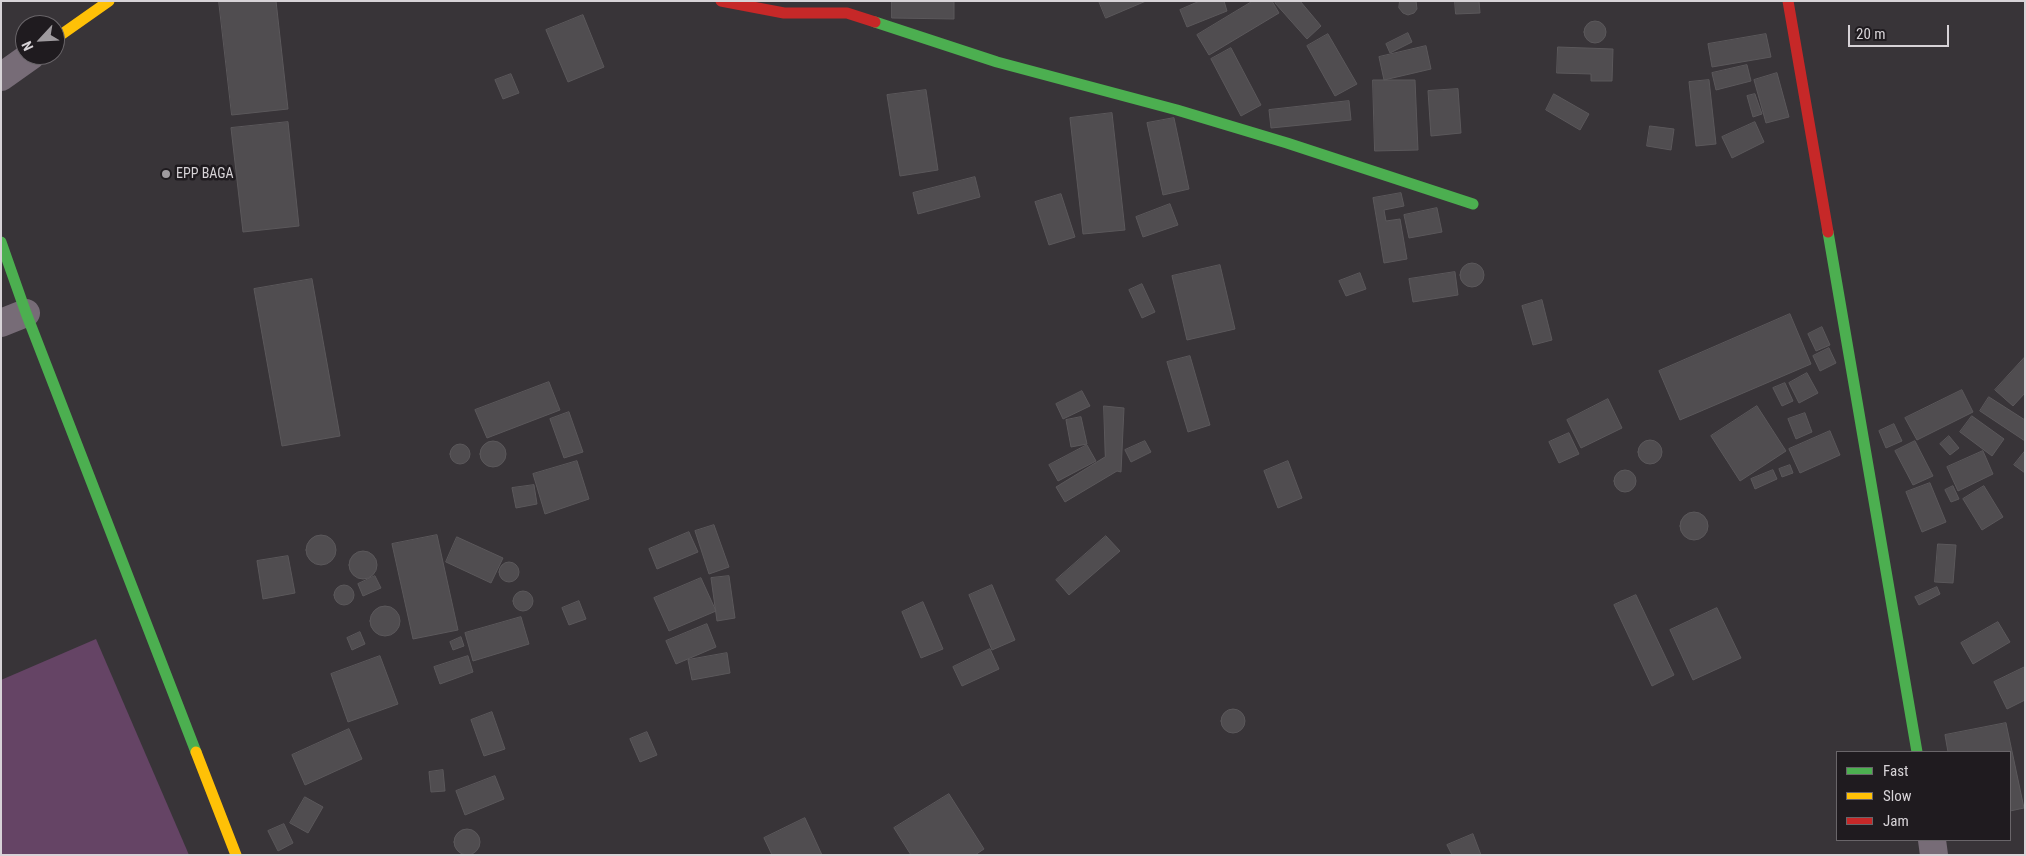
<!DOCTYPE html>
<html>
<head>
<meta charset="utf-8">
<style>
	body { margin:0 }
	#map { position:relative; width:2026px; height:856px; overflow:hidden; background:#383438; font-family:"Roboto Condensed",sans-serif }
	canvas { display:block }
	.frame { position:absolute; inset:0; border:2px solid #d7d3d7; pointer-events:none }
	.legend { position:absolute; left:1836px; top:751px; width:175px; height:90px; box-sizing:border-box; background:#1f1b1f; border:1px solid #696569; margin:0; padding:6px 9px; list-style:none; font-size:15px; color:#d7d3d7 }
	.legend li { display:flex; align-items:center; gap:10px; height:25px }
	.legend b { width:25px; border:1px solid #696569 }
	.north { position:absolute; left:15px; top:15px; width:50px; height:50px; box-sizing:border-box; background:#1f1b1f; border:1px solid #696569; border-radius:50%; rotate:245deg; font-size:14px; font-weight:700; line-height:20px; text-align:center; color:#d7d3d7 }
	.north::after { content:''; display:block; margin:auto; width:18px; height:22px; background:#9f9b9f; clip-path:polygon(50% 0,100% 100%,50% 72%,0 100%) }
	.scale { position:absolute; left:1848px; top:25px; width:101px; height:22px; box-sizing:border-box; border:2px solid #d7d3d7; border-top:0; padding-left:6px; font-size:15px; line-height:18px; white-space:nowrap; color:#d7d3d7; -webkit-text-stroke:4px #1f1b1f; paint-order:stroke }
</style>
</head>
<body>
<div id="map">
<canvas width="2026" height="856"></canvas>
<div class="frame"></div>
<ul class="legend">
<li><b style="height:6px;background:#4caf50"></b>Fast</li>
<li><b style="height:6px;background:#ffc107"></b>Slow</li>
<li><b style="height:6px;background:#c62828"></b>Jam</li>
</ul>
<div class="north">N</div>
<div class="scale">20 m</div>
</div>
<script>
const c = document.querySelector('canvas').getContext('2d');
c.lineJoin = 'round';
function paint(path, color) { c.fillStyle = color; c.fill(path, 'evenodd'); }
function strokePath(path, color, width, dash) { c.strokeStyle = color; c.lineWidth = width; c.lineCap = dash ? 'butt' : 'round'; c.setLineDash(dash || []); c.stroke(path); }
function write(font, color, halo, rows, align = 'center') {
  c.font = font + ' "Roboto Condensed",sans-serif'; c.lineWidth = 5; c.setLineDash([]); c.textBaseline = 'middle'; c.strokeStyle = halo; c.fillStyle = color; for (const [text, x, y, turn = 0] of rows) {
    c.save(); c.translate(x, y); c.rotate((+turn || 0) * Math.PI / 180); c.textAlign = isNaN(turn) ? turn : align; if (halo) c.strokeText(text, 0, 0); c.fillText(text, 0, 0); c.restore();
  }
}
paint(new Path2D(`
	M96,639L189,855H1V680Z`), '#654465');
const building = new Path2D(`
	M219,1H276L288,109L232,115Z
	M892,1H954V19L892,18Z
	M1099,1H1146L1106,18Z
	M1200,1H1224L1227,11L1187,27L1180,10Z
	M1253,1H1272L1279,13L1209,55L1197,35Z
	M1278,1H1300L1321,26L1307,39L1275,3Z
	M1400,1H1416L1417,9L1414,13L1408,15L1403,13L1399,8Z
	M1455,1H1479L1480,13L1456,14Z
	M583,15L604,67L568,82L546,30Z
	M1584 32a11 11 0 1 1 22 0a11 11 0 1 1-22 0Z
	M1408,33L1412,42L1390,53L1386,44Z
	M1328,34L1357,84L1335,96L1307,46Z
	M1766,34L1771,57L1712,67L1708,44Z
	M1426,46L1431,69L1384,80L1379,57Z
	M1558,47L1613,49L1612,81H1591V74L1557,73Z
	M1231,48L1261,105L1241,116L1211,59Z
	M1747,65L1751,81L1716,90L1712,73Z
	M1777,73L1789,117L1766,123L1754,80Z
	M511,74L519,93L503,99L495,80Z
	M1373,80H1415L1418,150L1375,151Z
	M1709,80L1716,144L1696,146L1689,82Z
	M1458,89L1461,133L1431,136L1428,91Z
	M926,90L938,170L900,176L887,95Z
	M1554,94L1589,114L1580,130L1546,110Z
	M1755,94L1762,114L1753,117L1747,96Z
	M1349,101L1351,120L1271,128L1269,110Z
	M1112,113L1125,230L1083,234L1070,118Z
	M1174,118L1189,189L1163,195L1147,123Z
	M288,122L299,226L243,232L231,128Z
	M1755,122L1764,142L1732,158L1722,137Z
	M1650,126L1674,129L1671,150L1647,146Z
	M975,177L980,197L918,214L913,193Z
	M1401,193L1404,206L1384,210L1386,221L1400,219L1407,259L1384,263L1373,198Z
	M1061,194L1075,237L1049,245L1035,202Z
	M1170,204L1178,225L1143,237L1136,217Z
	M1437,208L1442,232L1409,238L1404,215Z
	M1460 275a12 12 0 1 1 24 0a12 12 0 1 1-24 0Z
	M1220,265L1235,329L1187,340L1172,276Z
	M1455,272L1458,295L1413,302L1409,279Z
	M1360,273L1366,289L1346,296L1339,281Z
	M312,279L340,436L282,446L254,289Z
	M1142,284L1155,312L1142,318L1129,290Z
	M1542,300L1552,340L1533,345L1522,306Z
	M1790,314L1811,364L1680,420L1659,371Z
	M1822,327L1830,345L1816,351L1808,334Z
	M1829,348L1836,363L1820,371L1813,356Z
	M1190,356L1210,425L1188,432L1167,362Z
	M2025,357V393L2013,406L1995,390Z
	M1807,373L1818,393L1799,403L1789,383Z
	M549,382L560,410L487,438L475,410Z
	M1785,383L1793,401L1782,406L1773,388Z
	M1962,390L1973,412L1917,440L1905,418Z
	M1082,391L1090,406L1063,419L1056,404Z
	M1989,397L2025,420V441L1980,411Z
	M1608,399L1622,428L1581,448L1567,420Z
	M1104,406L1124,408L1121,472L1117,471L1065,502L1056,487L1105,457Z
	M1757,406L1786,451L1740,481L1711,436Z
	M569,412L583,452L564,458L550,419Z
	M1805,413L1812,432L1796,439L1788,419Z
	M1972,416L2004,439L1992,456L1960,432Z
	M1081,417L1087,444L1071,447L1066,420Z
	M1894,424L1902,441L1886,448L1879,431Z
	M1830,431L1840,455L1800,473L1789,449Z
	M1569,433L1579,454L1559,463L1549,442Z
	M1949,436L1959,448L1950,455L1940,444Z
	M1638 452a12 12 0 1 1 24 0a12 12 0 1 1-24 0Z
	M1145,441L1151,452L1131,462L1125,450Z
	M1915,441L1933,476L1913,485L1895,451Z
	M480 454a13 13 0 1 1 26 0a13 13 0 1 1-26 0Z
	M450 454a10 10 0 1 1 20 0a10 10 0 1 1-20 0Z
	M1087,445L1096,461L1058,481L1049,465Z
	M1983,451L1993,474L1958,491L1947,467Z
	M2025,451V473L2014,465Z
	M577,461L589,499L545,514L533,474Z
	M1288,461L1302,498L1278,508L1264,471Z
	M1790,465L1793,473L1782,477L1779,469Z
	M1614 481a11 11 0 1 1 22 0a11 11 0 1 1-22 0Z
	M1773,470L1777,479L1755,489L1751,479Z
	M1930,483L1946,522L1922,532L1906,492Z
	M534,485L537,504L516,508L512,488Z
	M1953,486L1959,499L1951,502L1945,490Z
	M1984,486L2003,517L1982,530L1963,499Z
	M1680 526a14 14 0 1 1 28 0a14 14 0 1 1-28 0Z
	M714,525L729,567L709,574L695,531Z
	M689,532L698,552L657,569L649,549Z
	M306 550a15 15 0 1 1 30 0a15 15 0 1 1-30 0Z
	M437,535L458,630L413,639L392,544Z
	M1106,536L1120,551L1069,595L1056,580Z
	M457,537L503,558L491,583L446,562Z
	M1938,544L1956,545L1953,583L1935,582Z
	M349 565a14 14 0 1 1 28 0a14 14 0 1 1-28 0Z
	M288,556L295,593L263,599L257,561Z
	M499 572a10 10 0 1 1 20 0a10 10 0 1 1-20 0Z
	M375,576L381,588L363,596L358,584Z
	M729,576L735,618L717,621L711,578Z
	M701,578L716,611L669,631L654,598Z
	M992,585L1015,640L992,650L969,595Z
	M334 595a10 10 0 1 1 20 0a10 10 0 1 1-20 0Z
	M1937,587L1940,594L1919,605L1915,597Z
	M513 601a10 10 0 1 1 20 0a10 10 0 1 1-20 0Z
	M1636,595L1674,675L1652,686L1614,605Z
	M579,601L586,619L569,625L562,608Z
	M923,602L943,649L921,658L902,612Z
	M370 621a15 15 0 1 1 30 0a15 15 0 1 1-30 0Z
	M1717,608L1741,658L1693,680L1670,630Z
	M521,617L529,644L473,661L465,633Z
	M1998,622L2010,642L1973,664L1961,643Z
	M707,624L716,647L676,664L666,641Z
	M360,632L365,644L352,650L347,638Z
	M461,637L464,646L453,650L450,642Z
	M990,649L999,669L962,686L953,667Z
	M727,653L730,673L692,680L688,660Z
	M380,656L398,704L348,722L331,674Z
	M468,656L473,672L440,684L434,667Z
	M2025,667V700L2007,709L1994,682Z
	M1221 721a12 12 0 1 1 24 0a12 12 0 1 1-24 0Z
	M492,712L505,749L484,756L471,720Z
	M2006,723L2024,808L2010,811V752H1948L1945,735Z
	M349,729L362,759L305,785L292,755Z
	M647,732L657,755L640,762L630,739Z
	M443,770L445,791L431,792L429,772Z
	M495,776L504,799L465,815L456,791Z
	M949,794L984,849L975,855H911L894,828Z
	M305,797L323,807L308,833L290,823Z
	M805,818L822,855H772L764,838Z
	M284,824L293,843L278,851L268,831Z
	M454 842a13 13 0 1 1 26 0a13 13 0 1 1-26 0Z
	M1473,834L1481,855H1452L1447,845Z`);
paint(building, '#504d50');
strokePath(building, '#5b585b', 1);
strokePath(new Path2D(`
	M1,77L32,55
	M1,323L26,313
	M1932,840L1934,855`), '#776c77', 28);
strokePath(new Path2D(`
	M875,22L997,62L1177,110L1287,143L1473,204
	M1828,232L1917,752
	M1,242L26,313L196,752`), '#4caf50', 11);
strokePath(new Path2D(`
	M55,39L109,1
	M196,752L236,855`), '#ffc107', 11);
strokePath(new Path2D(`
	M721,1L784,13H847L875,22
	M1788,1L1828,232`), '#c62828', 11);
for (const [x, y, r, color] of [
	[166,174,5,"#9f9b9f"]
]) { const dot = new Path2D(); dot.arc(x, y, r, 0, 2 * Math.PI); c.fillStyle = color; c.fill(dot); strokePath(dot, '#1f1b1f', 2); }
write('14px', '#d7d3d7', '#1f1b1f', [
	["EPP BAGA",176,174]
], 'left');
</script>
</body>
</html>
